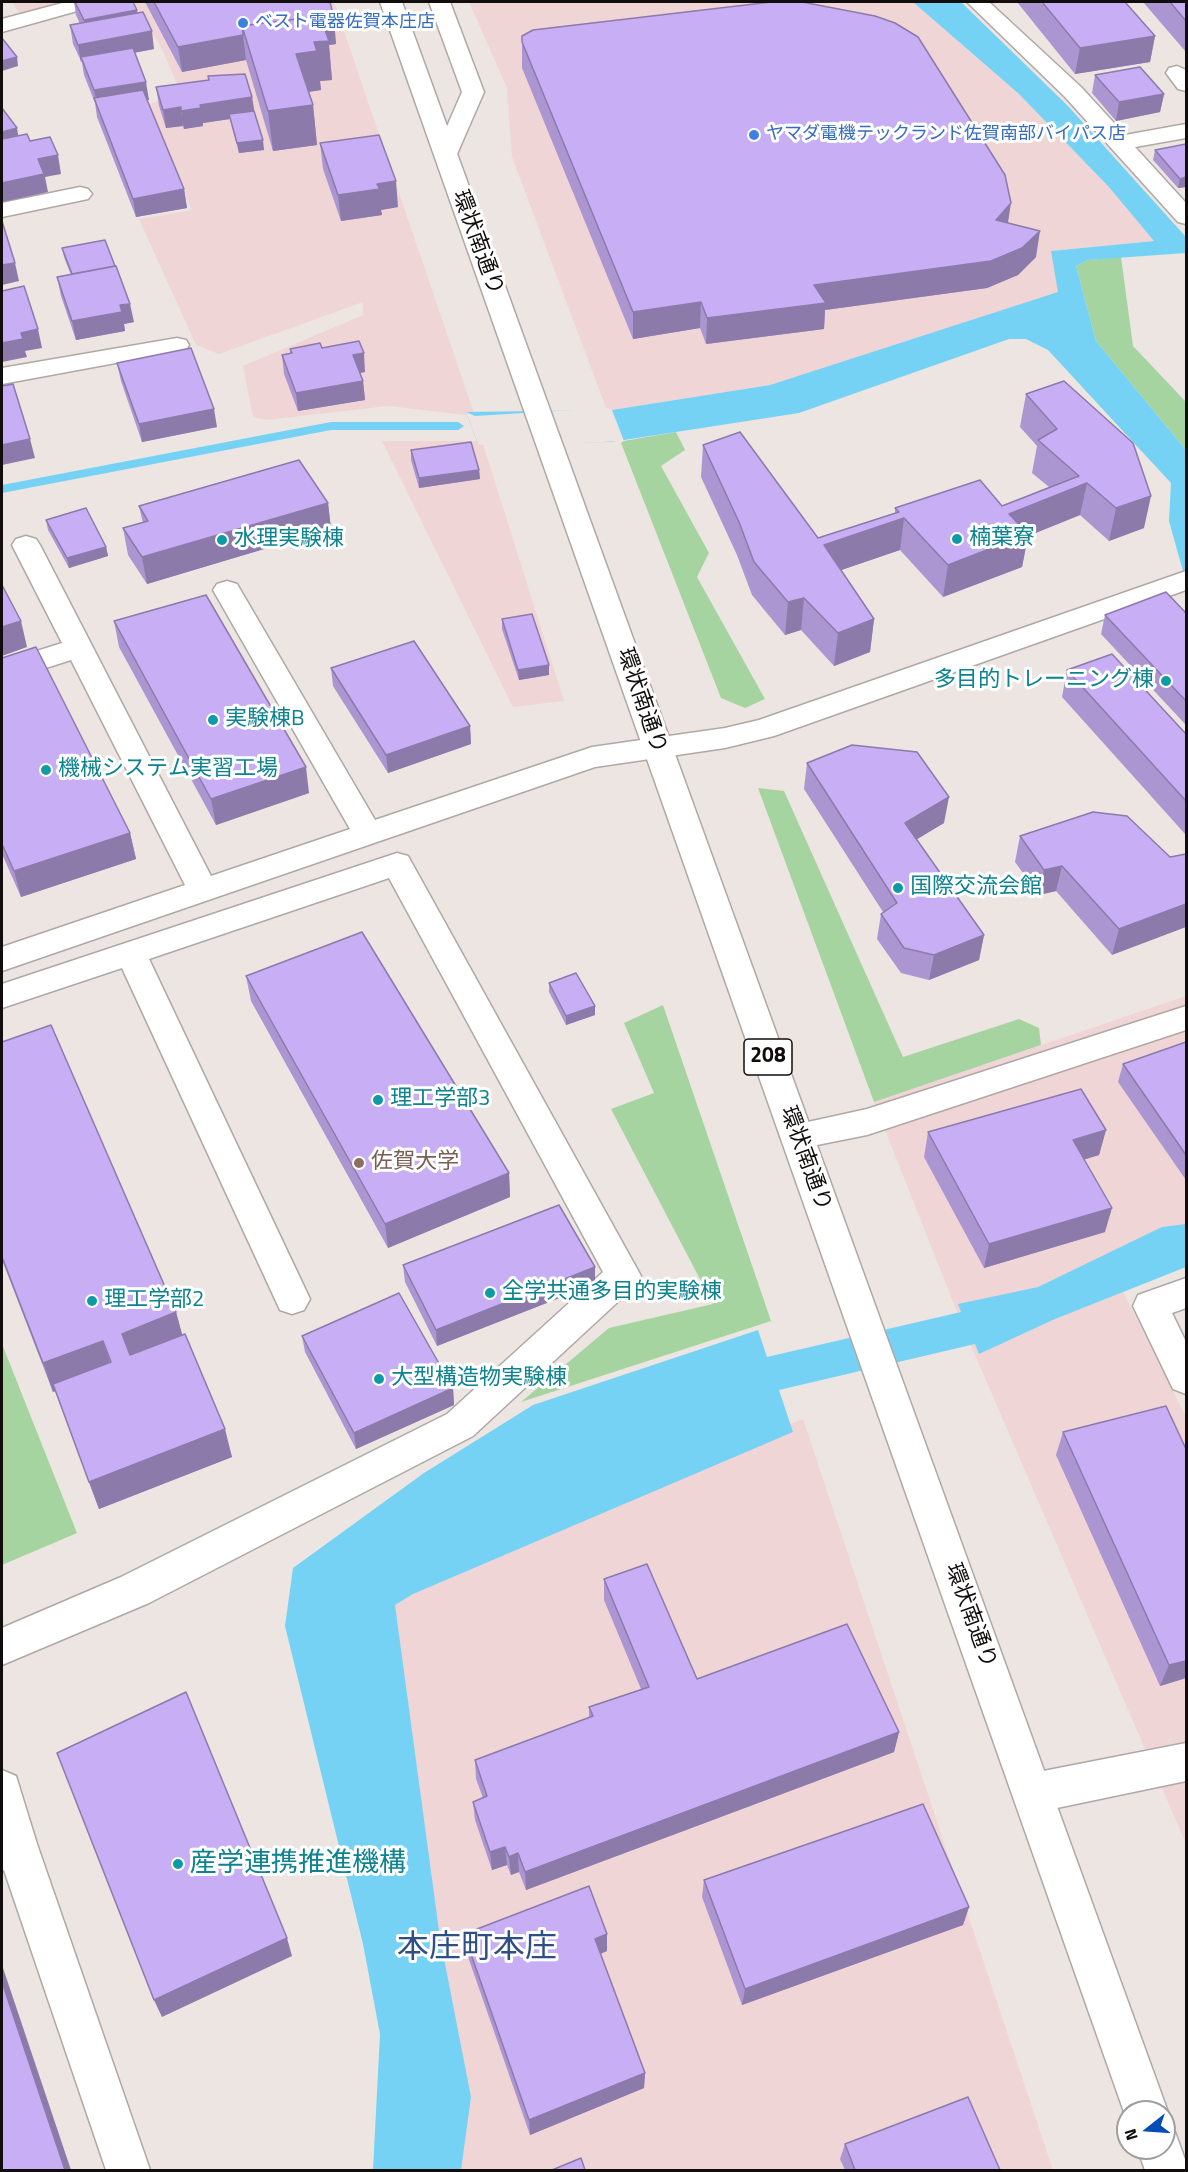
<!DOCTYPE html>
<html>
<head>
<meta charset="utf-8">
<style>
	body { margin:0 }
	#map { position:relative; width:1188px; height:2172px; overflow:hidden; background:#ece5e1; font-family:"Titillium Web",sans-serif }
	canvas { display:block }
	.frame { position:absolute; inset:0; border:3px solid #100d0c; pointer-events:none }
	.north { position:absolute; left:1116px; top:2100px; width:60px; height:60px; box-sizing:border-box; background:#fff; border:2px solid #9f9e9e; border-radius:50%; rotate:253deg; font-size:16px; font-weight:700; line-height:24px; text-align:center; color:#100d0c }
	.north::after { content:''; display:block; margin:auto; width:21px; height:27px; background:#064cb7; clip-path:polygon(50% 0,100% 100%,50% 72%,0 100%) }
</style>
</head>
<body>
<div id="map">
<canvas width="1188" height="2172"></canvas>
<div class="frame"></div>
<div class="north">N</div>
</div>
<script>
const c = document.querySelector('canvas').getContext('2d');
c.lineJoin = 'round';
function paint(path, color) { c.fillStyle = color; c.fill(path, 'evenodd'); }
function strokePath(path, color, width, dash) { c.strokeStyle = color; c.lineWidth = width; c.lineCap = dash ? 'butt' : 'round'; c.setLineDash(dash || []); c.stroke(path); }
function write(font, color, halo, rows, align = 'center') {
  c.font = font + ' "Titillium Web","Noto Sans JP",sans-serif'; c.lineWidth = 6; c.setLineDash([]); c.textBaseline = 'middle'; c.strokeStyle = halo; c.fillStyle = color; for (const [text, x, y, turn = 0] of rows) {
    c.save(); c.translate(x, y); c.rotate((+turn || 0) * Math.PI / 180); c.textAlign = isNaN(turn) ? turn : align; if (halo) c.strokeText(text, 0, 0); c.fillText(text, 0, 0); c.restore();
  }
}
paint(new Path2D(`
	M12,2H69L20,15Z
	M134,2H334L475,416L388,406L266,420L253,417L243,366L363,315V302L219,354L196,345L139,219L192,210L148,104L182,95L162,49Z
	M469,2H913L1019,94L1110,187L1155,241L1051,251L1059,292L770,385L612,410L606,408L512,157L507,88Z
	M382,441H482L564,701L513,707Z
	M1186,996V1250L1115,1276L1186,1417V1844L963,1327L874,1102Z
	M803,1419L1053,2170H439L377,1583Z`), '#f0d5d6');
paint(new Path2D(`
	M1121,257L1133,346L1186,402V450L1096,341L1076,266L1088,260Z
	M676,432L685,450L661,466L709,553L697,577L765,699L745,708L721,698L621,443L624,441Z
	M758,788L784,791L903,1057L1019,1019L1039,1028L1041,1045L874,1102Z
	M663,1005L771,1321L521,1402L609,1328L713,1304L611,1109L654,1093L624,1023Z
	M2,1344L77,1533L2,1565Z`), '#a6d4a0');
paint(new Path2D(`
	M913,2H961L1068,106L1186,237V253L1088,260L1076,266L1096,341L1186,450V582L1169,521L1171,483L1048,350L1026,339H1009L799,413L611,442L478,444L466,412L612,410L770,385L1058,292L1051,251L1154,241L1109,187L1019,94Z
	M1186,1224V1267L1055,1319L979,1354L975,1344L779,1390L793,1432L413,1594L395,1605L440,1938L471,2097L461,2170H373L380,2034L363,1944L285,1626L293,1568L424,1473L533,1405L758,1330L767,1357L961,1312L958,1304L1038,1287L1162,1227Z`), '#75d2f5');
paint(new Path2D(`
	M606,408L612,410L624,441L493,447L478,444L466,412L475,416Z`), '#ece5e1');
paint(new Path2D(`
	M331,422H458L464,426L458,430H331L2,493V485Z`), '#75d2f5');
const minor = new Path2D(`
	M66,2H99L95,6L2,32V19Z
	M429,2H450L484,92L457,154L454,159L446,161L438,159L435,154L462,92Z
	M967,2H989L1081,87L1125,135L1186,124V138L1135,147L1186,203V224L1178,222L1065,97Z
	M1177,66L1186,70V91L1178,89L1166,73L1169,68Z
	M80,187L88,189L92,194L88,199L2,217V203Z
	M177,338L186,340L189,345L186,350L2,384V368Z
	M26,536L36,539L40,545L211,876L350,829L213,590L217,584L227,581L237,584L375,820L592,747L725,728L759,720L1186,571V590L774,736L725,748L595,767L2,971V947L185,885L71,660L2,682V662L62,643L12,545L16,539Z
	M397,853L408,856L641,1276L635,1286L473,1436L149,1603L2,1665V1628L121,1577L447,1414L603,1272L389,878L149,959L310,1299L304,1310L292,1314L280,1310L122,968L2,1008V984Z
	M1186,1006V1030L867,1135L797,1149L785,1145L780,1136L785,1127L867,1109Z
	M1186,1278V1308L1172,1313L1186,1342V1394L1173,1389L1133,1306L1138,1295Z
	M1186,1743V1781L1033,1813L1019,1807L1013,1793L1019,1779L1033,1773Z
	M2,1770L16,1776L37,1844L150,2170H106L4,1870L2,1871Z`);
const highway = new Path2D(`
	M380,2H402L1168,2112L1164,2122V2112H1128V2122L1124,2112Z
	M1164,2128L1175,2132L1186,2162V2170H1145L1137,2148H1164Z`);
strokePath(minor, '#afa8a5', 3);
strokePath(highway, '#afa8a5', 3);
paint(minor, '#fff');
paint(highway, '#fff');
paint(new Path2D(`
	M74,2H133L154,49L134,53L149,100H147L184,189L187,208L136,217L97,117L95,103L84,75L82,63L73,44L70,25L80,24L76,15Z
	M145,2H330L336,44L329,45L332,80L320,81L321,90L309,92L313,105L317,145L273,151L246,60L182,72Z
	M1017,2H1125L1155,36L1150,62L1075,74Z
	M1143,2H1186V52Z
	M522,42L1008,223L1036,257L1018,275L987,288L825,310L824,329L706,344L700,328L633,339L522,68Z
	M1095,75L1164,94L1160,112L1116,121L1092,93Z
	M208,76L252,97L254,112L264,150L239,153L230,119L203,123V126L184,129L183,126L166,128L159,106L156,87L208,80Z
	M320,143L398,207L381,210L382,215L341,221L323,169Z
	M1186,144V192L1185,191L1186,187L1178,188L1153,160L1155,150Z
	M62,248L134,322L124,324L125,331L76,340L61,296L57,277L71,275L64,257Z
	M322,348L365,372L360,373L363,381L365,400L298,411L284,374L282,355L290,354V349Z
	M117,363L217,427L142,442L121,381Z
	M1026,394L1144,528L1109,541L1080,515L1028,536L1022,567L943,597L900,550L841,570L874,619L870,652L834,666L801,630L785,635L752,595L737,555L701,477L703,445L818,538L895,513V508L1002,506L1049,487L1032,473L1037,446L1020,427Z
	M411,450L479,470L480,479L419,488L411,460Z
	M328,503L331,529L147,584L128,555L123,528L143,523L139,506Z
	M46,520L106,547L108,556L69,568L48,530Z
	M1186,613V725L1101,634L1105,615Z
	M502,619L549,675L519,680L502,629Z
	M114,621L309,793L216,825L119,647Z
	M2,658L130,833L136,859L21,897L2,854Z
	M331,668L470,726L471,744L388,773L333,686Z
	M1067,670L1186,734V835L1062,697Z
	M807,763L944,823L916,839L984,935L979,960L929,980L901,973L877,939L881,914L883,912L804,789Z
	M1020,836L1170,857L1112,955L1056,891L1039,895L1015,862Z
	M246,976L509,1173L510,1197L388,1248L251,1001Z
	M549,983L595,1015L566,1025L549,992Z
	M2,1042L176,1312L182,1335L232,1457L99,1509L55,1391L53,1392L2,1260Z
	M1186,1042V1180L1118,1082L1123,1064Z
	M1106,1130L1099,1155L1084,1159L1105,1232L984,1268L924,1157L928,1132Z
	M403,1265L595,1284L437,1346L405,1282Z
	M302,1336L453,1388L454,1405L356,1449L305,1352Z
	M1063,1432L1186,1449V1678L1160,1686L1056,1455Z
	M604,1579L697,1679L899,1732L894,1752L526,1890L519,1872L511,1875L507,1865L492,1870L475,1820L473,1802L483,1798L476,1779L475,1760L589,1718V1707L641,1689L604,1600Z
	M704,1880L969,1907L963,1925L742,2005L702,1897Z
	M464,1934H607V1951L600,1954L645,2073L644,2088L530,2135L466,1951Z
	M845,2144L1000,2170H845L840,2159Z`), '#ac96d2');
paint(new Path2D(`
	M137,10L140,28L87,38L84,20Z
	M334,18L336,44L329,45L332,80L320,81L321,90L300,93L245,34Z
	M152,31L154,49L83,62L81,57V63L78,45Z
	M243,35L246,60L182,72L178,47Z
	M1155,36L1150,62L1075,74L1080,48Z
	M17,57L18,66L2,71V61Z
	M146,82L149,100L98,109L94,90Z
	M1164,94L1160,112L1116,121L1119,102Z
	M252,97L255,115L229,114L230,119L203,123V126L184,129L181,111L200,105Z
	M313,105L317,145L273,151L268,111Z
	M181,107L183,126L166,128L163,110Z
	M17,128L20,146L2,152V132Z
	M263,140L264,150L239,153L237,143Z
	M58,155L61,174L45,177L48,192L2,202V183L38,159Z
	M1186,177V187L1178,188L1180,179Z
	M396,181L398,207L381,210L382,215L341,221L338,195L377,184Z
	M184,189L187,208L136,217L133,199Z
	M1011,203L1007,229L996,220Z
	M1040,231L1036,257L1018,275L987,288L825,310L824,329L706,344L707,318L814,285Z
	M15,263L19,281L2,285V265Z
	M701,302L700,328L633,339V312Z
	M130,304L134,322L124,324L125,331L76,340L72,321L120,305Z
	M38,329L42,348L25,351L27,357L2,362V343L21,333Z
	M364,353L365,372L354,374L353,355Z
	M363,381L365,400L298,411L296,393Z
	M214,409L217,427L142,442L139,424Z
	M30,439L35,458L2,465V445Z
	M479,470L480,479L419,488V478Z
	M1087,483L1080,515L1028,536L1022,567L943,597L948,565L1009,514Z
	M1151,496L1144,528L1109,541L1116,508Z
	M328,503L331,529L147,584L142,557Z
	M904,518L900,550L821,577L824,545Z
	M106,547L108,556L69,568L67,558Z
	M804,598L801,630L785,635L788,602Z
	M874,619L870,652L834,666L838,633Z
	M21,621L27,647L2,656V627Z
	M549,665V675L519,680L518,670Z
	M470,726L471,744L388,773L386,755Z
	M306,767L309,793L216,825L211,799Z
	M949,797L944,823L901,849L905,823Z
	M130,833L136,859L21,897L14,871Z
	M1062,866L1056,891L1039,895L1044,870Z
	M1186,904V927L1112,955L1119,929Z
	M984,935L979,960L929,980L934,955Z
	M595,1006V1015L566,1025V1016Z
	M1106,1130L1099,1155L1067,1165L1073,1140Z
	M509,1173L510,1197L388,1248L385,1224Z
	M1112,1208L1105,1232L984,1268L989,1244Z
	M595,1267V1284L437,1346L436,1330Z
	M176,1312L184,1341L130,1362L122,1334Z
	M103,1341L112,1369L53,1392L43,1363Z
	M453,1388L454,1405L356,1449L354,1433Z
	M225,1429L232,1457L99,1509L89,1482Z
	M1186,1661V1678L1160,1686L1169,1665Z
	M899,1732L894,1752L526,1890L525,1872Z
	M505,1847L507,1865L492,1870L490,1852Z
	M518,1853L519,1872L511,1875L509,1857Z
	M969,1907L963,1925L742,2005L745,1989Z
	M607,1934V1951L595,1956V1939Z
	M287,1938L292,1956L162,2017L154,2000Z
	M2,1965L71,2170H65L2,1982Z
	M645,2073L644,2088L530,2135L529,2120Z`), '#8c7aab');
const building = new Path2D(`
	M75,2H133L137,10L84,20Z
	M154,2H330L334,18L322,21L320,16L242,26L243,35L178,47Z
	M771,2H802L875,16L895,23L918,37L1005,175L1011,203L996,220L1040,231L1022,248L991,261L814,285L826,303L707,318L701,302L633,312L522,42V36L533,30Z
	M1042,2H1125L1155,36L1080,48Z
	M1170,2H1186V21Z
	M143,12L152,31L78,45L70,25Z
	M320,16L329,41L314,42L317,51L296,54L313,105L268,111L242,26Z
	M2,38L17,57L2,61Z
	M133,48L146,82L94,90L81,57Z
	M1140,67L1164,94L1119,102L1095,75Z
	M245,74L252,97L200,105L201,108L181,111V107L163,110L156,87L209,80L208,76Z
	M143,90L184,189L133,199L94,98Z
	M2,108L17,128L2,132Z
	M254,111L263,140L237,143L229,114Z
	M27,134L30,141L50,137L58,155L38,159L44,174L2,183V139Z
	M379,135L396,181L377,184L380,189L338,195L320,143Z
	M1186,144V177L1180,179L1155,150Z
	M2,221L15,263L2,265Z
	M105,240L115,266L72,274L62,248Z
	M116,266L130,304L120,305L122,312L72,321L57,277Z
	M24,286L38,329L21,333L23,339L2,343V291Z
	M359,341L364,353L353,355L363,381L296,393L282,355L292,353L290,349L320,343L322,348Z
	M191,348L214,409L139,424L117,363Z
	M1064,381L1133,443L1151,496L1116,508L1087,483L1009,514L1028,534L948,565L904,518L824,545L874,619L838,633L804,598L788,602L754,562L739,522L703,445L740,432L818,538L899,512L895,508L980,480L1002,506L1079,476L1038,440L1057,429L1026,394Z
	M13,384L30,439L2,445V386Z
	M471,442L479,470L419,478L411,450Z
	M299,460L328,503L142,557L123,528L148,521L139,506Z
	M86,508L106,547L67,558L46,520Z
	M2,585L21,621L2,627Z
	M1166,592L1186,613V701L1105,615Z
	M206,595L306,767L211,799L114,621Z
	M532,614L549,665L518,670L502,619Z
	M414,641L470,726L386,755L331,668Z
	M36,647L130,833L14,871L2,844V658Z
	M1112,654L1186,734V801L1067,670Z
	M852,745L917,752L949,797L905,823L984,935L934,955L904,948L881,914L897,903L807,763Z
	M1093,812L1127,816L1170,857L1186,854V904L1119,929L1062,866L1044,870L1020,836Z
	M362,932L509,1173L385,1224L246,976Z
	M576,973L595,1006L566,1016L549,983Z
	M51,1025L176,1312L122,1334L130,1355L185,1334L225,1429L89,1482L53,1384L111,1362L103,1341L43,1363L2,1257V1042Z
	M1186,1042V1155L1123,1064Z
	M1081,1089L1106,1130L1073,1140L1112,1208L989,1244L928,1132Z
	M559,1205L595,1267L436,1330L403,1265Z
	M399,1293L453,1388L354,1433L302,1336Z
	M1166,1406L1186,1449V1661L1169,1665L1063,1432Z
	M647,1564L697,1679L847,1624L899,1732L525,1872L518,1853L509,1857L505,1847L490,1852L473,1802L487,1796L475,1760L593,1716L589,1707L649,1687L604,1579Z
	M186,1692L287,1938L154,2000L57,1753Z
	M923,1804L969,1907L745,1989L704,1880Z
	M589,1886L607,1934L595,1939L645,2073L529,2120L464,1934Z
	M2,1982L65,2170H2Z
	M968,2097L1000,2170H855L845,2144Z
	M581,2158L585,2170H552Z`);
paint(building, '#c8aef4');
strokePath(building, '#8c7aab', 1.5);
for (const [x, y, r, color] of [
	[243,23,6,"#3f7fe0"],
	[754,135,6,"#3f7fe0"],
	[957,539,6,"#0f9aa8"],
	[222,540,6,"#0f9aa8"],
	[1166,681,6,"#0f9aa8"],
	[213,720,6,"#0f9aa8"],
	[46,770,6,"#0f9aa8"],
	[898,888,6,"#0f9aa8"],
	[378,1100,6,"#0f9aa8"],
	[359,1163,6,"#8d6e63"],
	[490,1293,6,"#0f9aa8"],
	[92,1301,6,"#0f9aa8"],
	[379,1379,6,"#0f9aa8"],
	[178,1864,6,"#0f9aa8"]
]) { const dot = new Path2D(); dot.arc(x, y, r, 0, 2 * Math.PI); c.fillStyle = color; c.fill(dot); strokePath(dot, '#fff', 2); }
write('18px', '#366cbe', '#fff', [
	["ベスト電器佐賀本庄店",255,23],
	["ヤマダ電機テックランド佐賀南部バイパス店",766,135]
], 'left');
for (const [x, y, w] of [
	[768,1057,48]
]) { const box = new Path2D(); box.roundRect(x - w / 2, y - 18, w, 36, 4.5); c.fillStyle = '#fff'; c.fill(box); strokePath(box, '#100d0c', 1.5); }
write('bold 21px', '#100d0c', null, [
	["208",768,1057]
]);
write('22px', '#100d0c', '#fff', [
	["環状南通り",477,243,70],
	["環状南通り",641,701,71],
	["環状南通り",805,1159,70],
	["環状南通り",970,1616,70]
]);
write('22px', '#0d838f', '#fff', [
	["楠葉寮",969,539],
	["水理実験棟",234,540],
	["多目的トレーニング棟",1154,681,"right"],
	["実験棟B",225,720],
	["機械システム実習工場",58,770],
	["国際交流会館",910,888],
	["理工学部3",390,1100],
	["全学共通多目的実験棟",502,1293],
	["理工学部2",104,1301],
	["大型構造物実験棟",391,1379]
], 'left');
write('22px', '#785e54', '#fff', [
	["佐賀大学",371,1163]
], 'left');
write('27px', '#0d838f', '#fff', [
	["産学連携推進機構",190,1864]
], 'left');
write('32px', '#2d4e86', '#fff', [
	["本庄町本庄",477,1949]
]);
</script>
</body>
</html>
